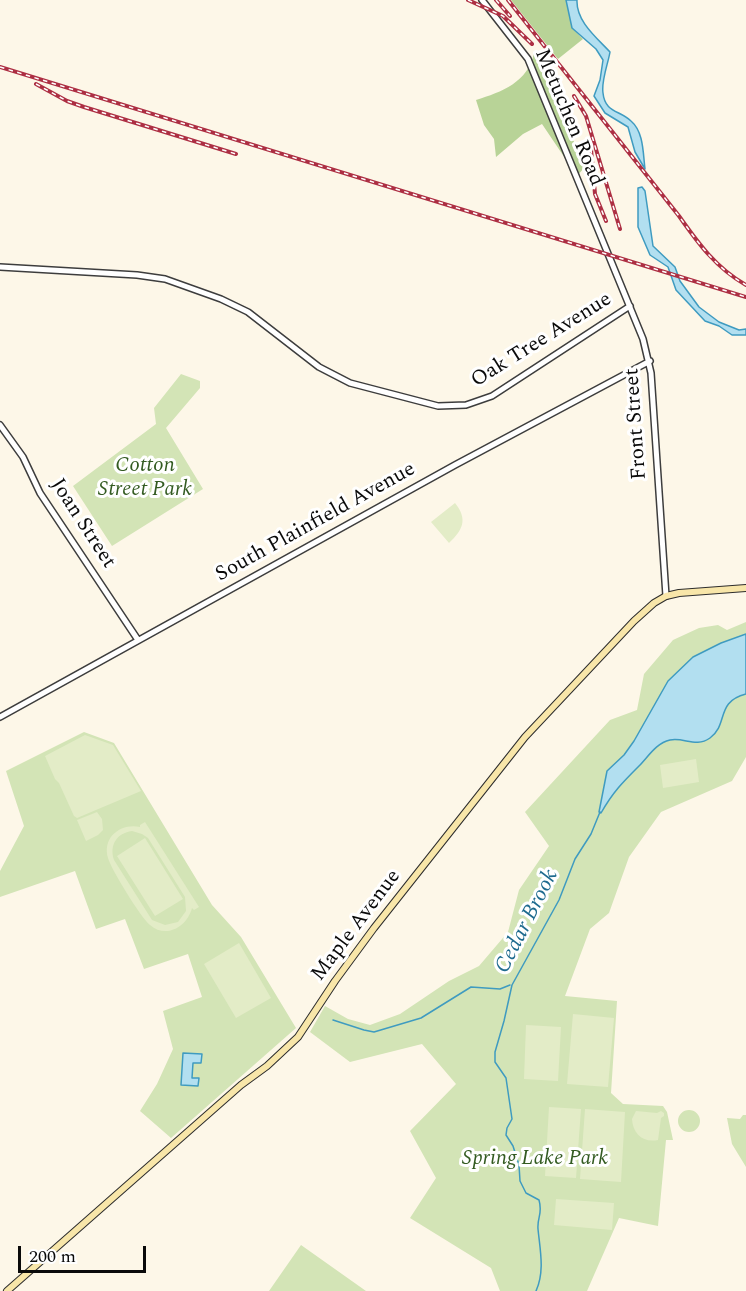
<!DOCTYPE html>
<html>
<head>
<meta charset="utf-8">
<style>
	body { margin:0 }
	#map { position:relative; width:746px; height:1291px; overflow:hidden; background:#fdf7e8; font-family:Spectral,serif }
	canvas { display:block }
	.scale { position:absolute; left:18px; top:1246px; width:128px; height:27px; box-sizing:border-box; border:3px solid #0a0a0a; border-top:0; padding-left:8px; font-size:18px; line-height:21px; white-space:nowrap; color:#0a0a0a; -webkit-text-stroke:4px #fff; paint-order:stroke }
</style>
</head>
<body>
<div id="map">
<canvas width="746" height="1291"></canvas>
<div class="scale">200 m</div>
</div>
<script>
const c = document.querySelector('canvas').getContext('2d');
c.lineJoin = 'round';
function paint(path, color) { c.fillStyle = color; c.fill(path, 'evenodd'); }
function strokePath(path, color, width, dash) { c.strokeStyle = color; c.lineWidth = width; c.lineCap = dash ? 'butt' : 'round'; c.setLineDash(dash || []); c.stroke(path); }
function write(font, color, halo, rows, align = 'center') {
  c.font = font + ' Spectral,serif'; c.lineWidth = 6; c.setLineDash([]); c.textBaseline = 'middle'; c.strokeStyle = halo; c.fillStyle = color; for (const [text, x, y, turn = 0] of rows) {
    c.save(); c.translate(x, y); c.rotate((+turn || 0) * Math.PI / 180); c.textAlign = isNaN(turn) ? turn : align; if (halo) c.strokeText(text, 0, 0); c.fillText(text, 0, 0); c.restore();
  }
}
paint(new Path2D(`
	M181,374L200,381V388L166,428L203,489L112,546L73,486L156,424L154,408Z
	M746,622V757L732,781L661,812L629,857L609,913L590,929L565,996L617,1001L611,1093L623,1104L663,1106L667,1112L673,1140H666L658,1226L619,1218L587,1291H500L491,1268L410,1218L436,1178L410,1131L456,1084L422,1044L350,1062L310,1032L325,1006L348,1019L370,1025L400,1014L449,981L479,966L508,932L519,890L549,846L525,812L610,720L637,710L644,674L673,640L699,628L718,625L727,630Z
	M84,732L114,743L212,905L241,937L296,1028L171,1138L140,1111L157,1084L173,1049L163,1011L202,997L188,954L144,969L125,919L96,929L75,871L0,897V871L24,826L6,771Z
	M678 1121a11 11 0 1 1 22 0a11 11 0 1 1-22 0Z
	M743,1115H746V1167L732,1144L727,1118L740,1119Z
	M301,1245L366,1291H269Z`), '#d3e4b6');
paint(new Path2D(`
	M511,0H566L572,28L583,39L558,59Z
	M534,53L547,68L542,73L582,159L584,168L577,176L542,124L523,134L496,157L494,139L484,125L476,100C502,92 528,82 534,53Z`), '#b8d397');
paint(new Path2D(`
	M455,503C468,519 463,530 449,543L431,522Z
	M85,735L113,745L141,791L77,818L74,816L59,783L55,779L45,756Z
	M696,759L699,782L663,788L660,765Z
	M97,812L102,819L103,830L98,835L86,841L77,820Z
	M145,822L199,907L194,910L192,908C187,927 166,939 150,925C141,918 111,869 108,858C102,837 121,823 140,827V825ZM132,831L142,834L148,838L185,897L186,911L178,922L165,925L152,920L114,860C109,845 117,833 132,831Z
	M145,838L183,899L155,916L117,856Z
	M239,943L271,998L236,1018L204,964Z
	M573,1014L614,1018L608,1087L567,1084Z
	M526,1025L561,1027L558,1081L524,1079Z
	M549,1107L581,1109L576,1178L545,1176Z
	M585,1109L625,1112L621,1182L580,1179Z
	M636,1111L657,1113L661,1111L664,1113V1116L661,1118L658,1140C643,1143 633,1134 632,1119Z
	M556,1199L614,1203L612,1230L554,1225Z`), '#e3ecc7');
const water = new Path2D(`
	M566,0H577C576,21 596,37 610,52C608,64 601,81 603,93C605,113 620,110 631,121C644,132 643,154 645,169L635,152L628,127L605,113L594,96L600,80L603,60L596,49L572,28Z
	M642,187L645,191L653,246L675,267L680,281L699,307L719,322L739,330L746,329V335H732L719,326L705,321L676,290L668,267L650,255L638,227V188Z
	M746,634V694C715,702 729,724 710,738C696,748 684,737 670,740C656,743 648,757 639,766C622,783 613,792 601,813L599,812L607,771L624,755L634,741L668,681L693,657L721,643Z
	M183,1053L202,1054L201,1063H193L192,1078H199L198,1086L181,1085Z`);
paint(water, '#b2dff0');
strokePath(water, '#3f9bc0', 1.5);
strokePath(new Path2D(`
	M333,1020L364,1030L374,1032L421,1018L471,987L500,989L510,985
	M536,1291C545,1271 540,1250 538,1229C537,1217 543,1214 539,1200L526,1193L520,1181L519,1165L513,1146L506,1135L507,1128L512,1119L506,1078L495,1062V1052L504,1021L512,985L559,900L575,859L591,834L600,812`), '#3f9bc0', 1.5);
const tertiary = new Path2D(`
	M482,0L528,59L643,339L651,373L666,596
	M0,267L137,275L165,279L221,299L248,312L319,367L350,383L438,406L466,405L492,396L630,306
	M0,425L23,457L40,493L138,640
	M0,717L455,465L650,361`);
const secondary = new Path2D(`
	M7,1291L241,1085L267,1066L298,1037L335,981L374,928L525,737L634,621L654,603L666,596L679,593L746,588`);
strokePath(tertiary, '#3d3d3d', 8);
strokePath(secondary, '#2c2c2c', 8);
strokePath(tertiary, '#fff', 5);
strokePath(secondary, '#f8e6a9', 6);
const rail = new Path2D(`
	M468,0L503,16L532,44
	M496,0L510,16
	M508,0L679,216C698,243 716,268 746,285
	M0,67L746,297
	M36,84L67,101L84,107L236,154
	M574,96L586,116L620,229
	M591,149L595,194L606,221`);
strokePath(rail, '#ad2f43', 4);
strokePath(rail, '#fff', 1.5, [4.5]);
write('21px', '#0a0a0a', '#fff', [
	["Metuchen Road",568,118,67],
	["Oak Tree Avenue",542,341,-32],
	["Front Street",637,424,-94],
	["South Plainfield Avenue",316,523,-29],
	["Joan Street",82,524,57],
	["Maple Avenue",357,926,-53]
]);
write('italic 21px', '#335b21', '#fff', [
	["Cotton",145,467],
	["Street Park",145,491],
	["Spring Lake Park",535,1160]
]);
write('italic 22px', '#1f6b8f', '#fff', [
	["Cedar Brook",528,922,-63]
]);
</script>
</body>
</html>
